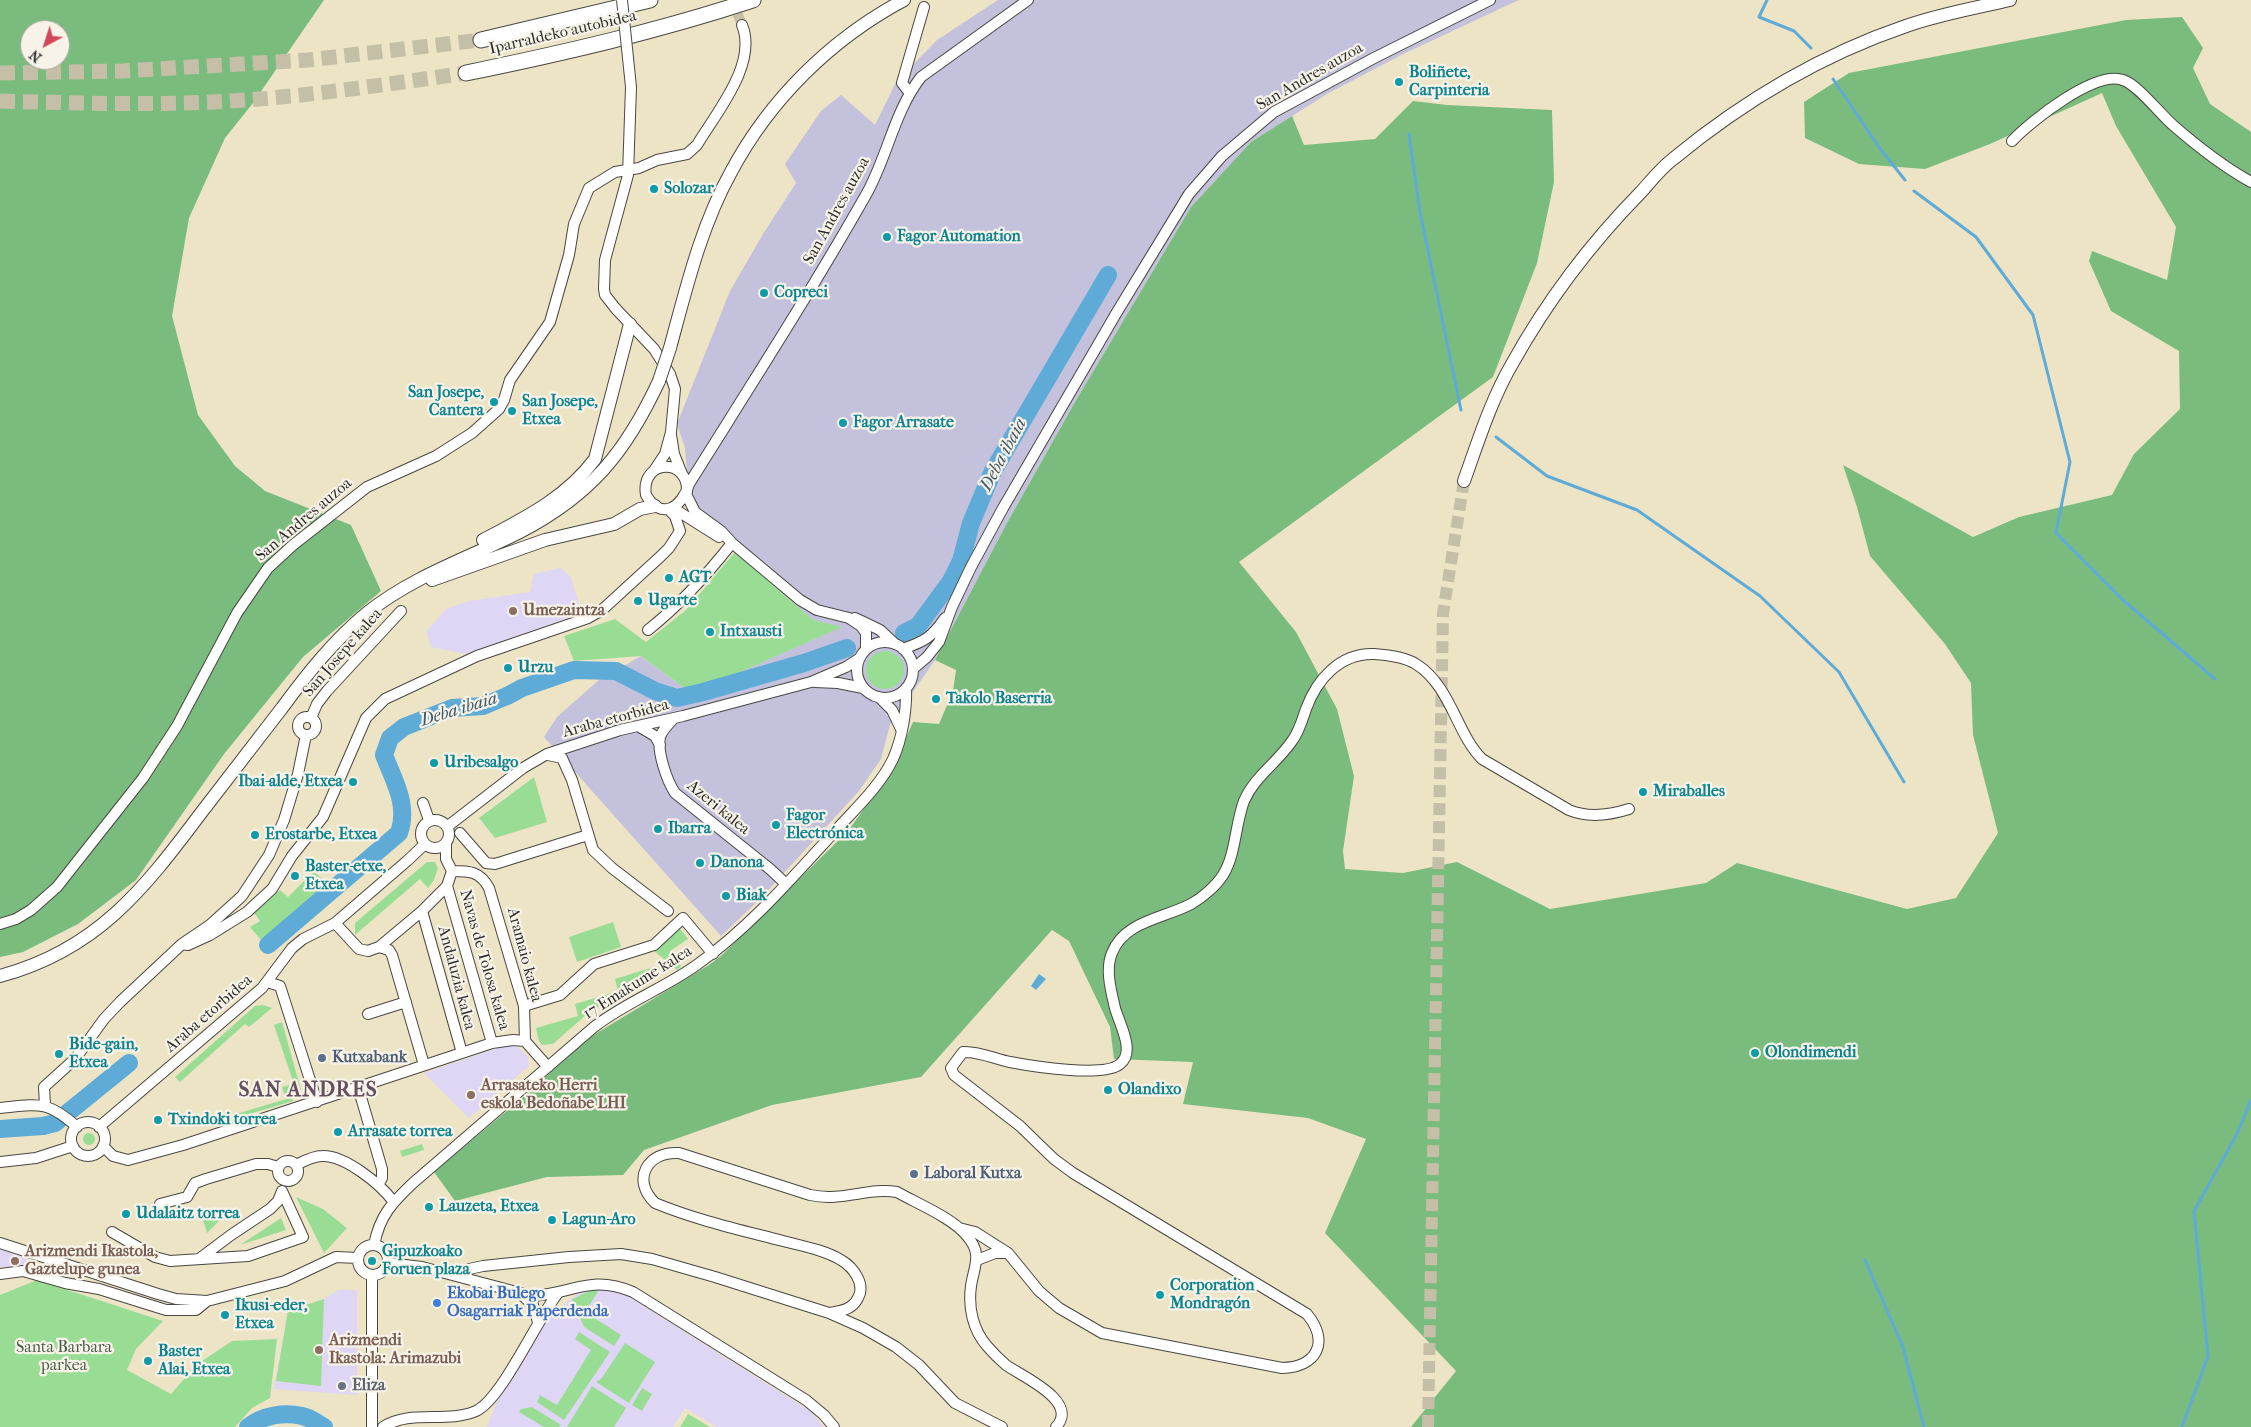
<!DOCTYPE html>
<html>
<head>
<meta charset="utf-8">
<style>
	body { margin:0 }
	#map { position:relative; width:2251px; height:1427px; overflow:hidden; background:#ede4c6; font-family:"IM FELL French Canon",serif }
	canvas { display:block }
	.north { position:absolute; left:20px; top:20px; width:50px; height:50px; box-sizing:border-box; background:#f7f3e8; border:1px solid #a5a39c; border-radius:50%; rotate:220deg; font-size:14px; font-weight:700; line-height:20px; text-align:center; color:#2b2b2b }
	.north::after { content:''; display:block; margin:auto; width:18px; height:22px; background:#d1495b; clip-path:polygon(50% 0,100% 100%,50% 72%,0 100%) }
</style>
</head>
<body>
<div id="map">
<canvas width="2251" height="1427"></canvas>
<div class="north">N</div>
</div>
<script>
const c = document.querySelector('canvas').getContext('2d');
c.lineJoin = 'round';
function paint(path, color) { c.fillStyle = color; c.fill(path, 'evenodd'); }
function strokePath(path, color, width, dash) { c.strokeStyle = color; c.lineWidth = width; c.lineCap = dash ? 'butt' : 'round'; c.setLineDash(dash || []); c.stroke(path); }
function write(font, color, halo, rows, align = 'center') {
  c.font = font + ' "IM FELL French Canon",serif'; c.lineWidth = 4.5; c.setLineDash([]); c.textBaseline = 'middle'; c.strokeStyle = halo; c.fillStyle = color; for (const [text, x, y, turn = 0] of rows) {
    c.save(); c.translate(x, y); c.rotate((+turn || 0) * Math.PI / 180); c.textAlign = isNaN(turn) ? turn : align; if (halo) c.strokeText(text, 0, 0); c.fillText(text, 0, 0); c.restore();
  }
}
paint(new Path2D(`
	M560,568L570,576L582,613L465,654L431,647L426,632L446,609L469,601L530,592L534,574Z
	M506,1045H514L525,1053L528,1058L529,1066L469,1118L424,1073Z
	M0,1249L31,1256L27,1267H0Z
	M594,1289L623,1293L810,1411L824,1427H717L685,1408L673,1427H487L496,1403L550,1315L578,1294Z
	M339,1290H357V1395L274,1389L288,1311L324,1299Z`), '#dfd5f5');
paint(new Path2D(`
	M998,0H1519L1401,55L1327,94L1251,142L1191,207L1075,402L1007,523L935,660L890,725L881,759L859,791L762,897L721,936L544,737L557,717L599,680L641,656L686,689L715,683L841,627L813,620L691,514L685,448L677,424L730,291L763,234L796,183L785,164L821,111L841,95L875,125L896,82L937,40Z`), '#c3c1db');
paint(new Path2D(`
	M735,552L813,620L842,627L715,683L686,689L641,656L574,661L564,636L615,619L646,642L686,610Z
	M866 670a19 19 0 1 1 38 0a19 19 0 1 1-38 0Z
	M534,777L547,822L495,838L479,818Z
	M427,862H435L438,868L434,880L428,888L420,879L355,935V923Z
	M314,871L327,884L261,940L250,927L260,921L254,913L280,890L288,897Z
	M613,922L621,947L577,962L569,937Z
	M679,927L688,939L670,951L681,966L677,970L653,950Z
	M654,967V973L647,980L627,989L587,1014L553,1044L542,1045L539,1041L536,1028L578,1016L575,1004L618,991L615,979Z
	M263,1005L272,1008L249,1027L245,1024L180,1082L175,1077L255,1006Z
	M282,1022L301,1090L291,1094L293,1101L205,1127L203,1124L286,1099L282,1087L294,1084L274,1025Z
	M83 1139a6 6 0 1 1 12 0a6 6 0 1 1-12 0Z
	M422,1144L424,1150L402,1157L400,1151Z
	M296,1197L323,1209L347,1228L324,1253Z
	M230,1210L207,1233L203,1220Z
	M281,1218L286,1230L240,1245Z
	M37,1280L163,1321L136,1349L127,1370L171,1394L196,1365L232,1341L277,1339L270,1398L252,1408L235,1427H0V1295Z
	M594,1289L599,1290L585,1312L621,1335L614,1346L584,1327L572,1299Z
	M324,1299L321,1386L276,1381L288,1311Z
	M579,1332L610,1352L564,1420L537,1402L540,1395L557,1405L591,1350L575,1339Z
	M625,1343L655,1362L629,1403L596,1382L602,1378Z
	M592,1386L626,1408L614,1427H567Z
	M642,1388L652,1394L642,1411L632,1405Z
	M532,1407L561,1425L559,1427H544L519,1412L521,1409Z
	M688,1414L710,1427H680Z`), '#99dd95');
paint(new Path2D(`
	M0,0H324L253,103L225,138L189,218L172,316L198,415L235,466L265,491L351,525L381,591L303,657L224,754L136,880L78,924L23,952L0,957ZM30,30H60V60H30Z
	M2182,17L2203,48L2193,68L2210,104L2251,132V1427H1411L1456,1371L1325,1233L1366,1139L1308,1118L1183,1104L1193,1062L1114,1059L1110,1027L1069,941L1052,930L921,1077L772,1105L644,1150L623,1175L547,1177L455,1201L434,1172L527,1094L587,1039L709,965L722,955L848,831L893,768L913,722L939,724L953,691L956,670L935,660L1007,523L1075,402L1191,207L1251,142L1292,116L1304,145L1375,139L1413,101L1447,105L1552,110L1554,182L1537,263L1493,377L1239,562L1296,632L1337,709L1354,776L1343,851L1345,869L1403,873L1457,862L1550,909L1706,883L1737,863L1907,909L1956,898L1998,833L1973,735L1971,683L1945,644L1870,556L1857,507L1843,465L1973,537L2019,517L2112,495L2134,454L2180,409L2179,351L2111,311L2089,261L2092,251L2167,280L2176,227L2116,126L2102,93L1990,144L1925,169L1859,164L1805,138L1804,102L1849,73L2126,20Z`), '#7abc7e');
paint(new Path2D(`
	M1039,974L1046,979L1036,990L1031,986Z`), '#5eabd7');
strokePath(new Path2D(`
	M1767,0L1759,17L1794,31L1811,48
	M1833,79L1881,150L1905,180
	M1409,134L1420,212L1461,410
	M1914,191L1976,237L2033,315L2070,462L2056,533L2123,600L2215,679
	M1496,437L1547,476L1637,510L1760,596L1839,672L1904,782
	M1865,1260L1903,1347L1924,1427
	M2182,1427L2208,1356L2194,1211L2237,1134L2251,1100`), '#5eabd7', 3);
strokePath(new Path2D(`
	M904,633L918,626L951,581L961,561L971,523L993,471L1108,275
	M268,945L399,833C409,805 394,781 384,755L390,738L404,727L452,708L483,706L507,696L522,688L574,670L616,671L655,691L677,698L703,692L804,663L847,648
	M0,1129L43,1126L55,1123L129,1063
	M248,1427C263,1415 284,1412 302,1416C309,1417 317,1423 324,1427`), '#5eabd7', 18);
strokePath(new Path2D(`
	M732,0L742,25`), '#c6bfa7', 10, [10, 5]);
strokePath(new Path2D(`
	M1428,1427L1443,613L1464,481`), '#c6bfa7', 12, [12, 6]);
strokePath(new Path2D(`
	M0,73L123,71L308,60L481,40
	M0,101C71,103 142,105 213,102C297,98 382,85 466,73`), '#c6bfa7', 15, [15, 8]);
const minor = new Path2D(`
	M631,87L628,175L605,260L604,289L605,295L616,309L654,349L670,374L675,389L671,432L665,454L655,469
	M909,92L902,83L924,7
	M2012,141C2031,121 2095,70 2123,80C2138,85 2160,114 2174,126C2197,146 2224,167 2251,182
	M671,435L674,454L682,474
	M687,492C689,457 640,459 646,495C661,521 682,508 689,484C749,388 811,292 867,193C888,155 894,112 921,77L1028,0
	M686,494L695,512L721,531L732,543L800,600L817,610L849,618L861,626L866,633V649
	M673,508L719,537
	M668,509L675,516L680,531
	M855,618L880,630L895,644
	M648,630C681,604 706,576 732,543
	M857 670a28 28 0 1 1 56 0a28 28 0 1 1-56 0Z
	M903,649C925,641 931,638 945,618
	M913,669L927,657L939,642L952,607L971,567L1003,508L1117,312L1189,194L1222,156L1274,112L1374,58L1490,0
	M815,682L838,683L863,688
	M879,697L892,710L901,729
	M298 726a9 9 0 1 1 18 0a9 9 0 1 1-18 0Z
	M311,718L317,704L327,691L401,611
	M674,718C669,724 662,730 660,737C657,752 667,781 675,793L770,869L786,884
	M638,726L655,736L660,745
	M548,755L562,758L572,780L593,850L612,868L668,911
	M423,803L429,820
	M421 834a14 14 0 1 1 28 0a14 14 0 1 1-28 0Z
	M448,826L523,768L547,754L620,730L683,716L811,682L846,667L860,658
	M460,833L486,863L495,864L588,835
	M452,871C469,871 480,871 489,888L524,1006L525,1041
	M447,886L492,1043
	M422,911L462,1053
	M335,923L359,949L368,951L379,947L422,911L447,886L452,871L446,859V843
	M0,924L16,919L31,910L57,887L143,778L177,726L237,613L268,568L293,545L367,487L436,456L472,433L499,409L504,400L510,380L550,322L569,255L574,224L589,188L615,172L639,168L657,160L687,154L697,145C716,113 758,64 742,25
	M182,944L188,945L210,935L247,912L272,889L292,856L323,817L366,718L385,699L477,656L588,618L602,610L661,556L669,548L680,531
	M379,947L389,950L392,955L424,1065
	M267,982L280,986L317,1102
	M524,1006L560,995L594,964L654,945L683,918L713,954
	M368,1014L406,1002
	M358,1087L382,1169V1178L378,1185
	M45,1105L44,1087L75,1059L104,1019L120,1002L182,944L210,925L242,896L269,855L284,820L298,774L306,735
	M0,1108C38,1104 47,1100 77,1127
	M71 1139a17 17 0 1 1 34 0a17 17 0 1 1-34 0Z
	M99,1127L262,988L292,948L303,939L335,923L407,861L425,844
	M103,1146L113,1156L128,1160L183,1145L492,1043L513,1040L525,1041L548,1067
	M278 1171a10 10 0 1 1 20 0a10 10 0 1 1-20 0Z
	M0,1162L36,1158L73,1146
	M296,1165C304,1161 313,1156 322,1156C345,1155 380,1184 393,1201
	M160,1204L187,1197L195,1183L206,1179L256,1164H268L278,1167
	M959,1228L975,1232L1008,1253L1039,1291L1059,1308L1102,1333L1282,1368C1317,1367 1330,1342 1307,1314L1073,1173L1054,1159L1020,1126L954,1075L951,1068L963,1052C979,1051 995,1059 1010,1062C1031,1066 1104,1078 1120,1064C1136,1052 1119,1023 1115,1008C1111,991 1105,969 1112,953C1124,921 1165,918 1191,904C1202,898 1216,886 1223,875C1236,854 1235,825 1244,801C1255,776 1277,763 1292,741C1299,732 1302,720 1306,709C1317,679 1340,653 1374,654C1388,655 1405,657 1416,664C1451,686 1456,733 1482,759L1569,810C1588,818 1610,815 1629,809
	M112,1232L155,1257L170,1261L248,1256L303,1237L282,1191L278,1201L270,1209L231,1235L199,1259
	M0,1243L158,1294L176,1299L207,1301L285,1281L336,1257L358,1258
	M358 1260a15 15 0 1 1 30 0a15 15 0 1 1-30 0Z
	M374,1245C380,1215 392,1203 413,1183L594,1027C626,1002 665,988 698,964C750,927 793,877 836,830C856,808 880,786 893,759C902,739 907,710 906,688
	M977,1260L995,1253H1007
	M388,1263L422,1267L532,1296C573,1294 590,1274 633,1292L806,1400L824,1415L834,1427
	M0,1274L23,1271L65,1283L99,1289L166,1310H196L207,1301
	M462,1277L469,1269L483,1266L569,1257L621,1254L652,1259L715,1277L829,1313L863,1328L896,1347L919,1365L955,1403L1002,1427
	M523,1296L533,1305L538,1322
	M829,1313C841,1311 852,1310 858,1298C866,1284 853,1267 841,1260C825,1250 802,1246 783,1241C741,1230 696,1220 655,1203C631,1180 647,1151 679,1153L810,1195C843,1202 868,1187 897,1192C918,1204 953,1218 967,1236C983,1254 974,1266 971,1286C968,1308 973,1330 987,1346C993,1353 999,1359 1006,1365C1021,1376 1080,1401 1056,1427
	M372,1427V1276
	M383,1427C411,1409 446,1424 476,1411C502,1399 537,1319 558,1293`);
const major = new Path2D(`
	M670,348C686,289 701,226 731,172C770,99 831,39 904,0
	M1464,481C1478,442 1491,400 1512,364C1547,301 1591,243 1641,192C1651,181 1661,168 1673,159C1742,102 1821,55 1906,26C1940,14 1975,8 2010,0
	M483,540C525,518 567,497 595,459L630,324
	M432,580L545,540L614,524L640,509L655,506
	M0,976C97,950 144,889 201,813C228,778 255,743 282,708C307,674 334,640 367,613C413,576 469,558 520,532C591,495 626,452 659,381`);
const highway = new Path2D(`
	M481,40L650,0
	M466,73C563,53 659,31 753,0`);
strokePath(minor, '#484742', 12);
strokePath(major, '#484742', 14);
strokePath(highway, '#484742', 17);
strokePath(minor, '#fff', 10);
strokePath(major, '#fff', 12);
strokePath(highway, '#fff', 15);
const minorBridge = new Path2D(`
	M622,0L631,87`);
const majorBridge = new Path2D(`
	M659,381L670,348`);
strokePath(minorBridge, '#484742', 12, []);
strokePath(majorBridge, '#484742', 14, []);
strokePath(minorBridge, '#fff', 10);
strokePath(majorBridge, '#fff', 12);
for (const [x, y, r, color] of [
	[1399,82,5,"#0f9aa8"],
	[654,189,5,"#0f9aa8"],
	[887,237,5,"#0f9aa8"],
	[764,293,5,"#0f9aa8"],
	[494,402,5,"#0f9aa8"],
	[512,411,5,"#0f9aa8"],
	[843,423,5,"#0f9aa8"],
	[669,578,5,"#0f9aa8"],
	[638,601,5,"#0f9aa8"],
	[513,611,5,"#8d6e63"],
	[710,632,5,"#0f9aa8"],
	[508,668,5,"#0f9aa8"],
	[936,699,5,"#0f9aa8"],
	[434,763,5,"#0f9aa8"],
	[353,782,5,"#0f9aa8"],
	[1643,792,5,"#0f9aa8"],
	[776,825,5,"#0f9aa8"],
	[658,829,5,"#0f9aa8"],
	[255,835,5,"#0f9aa8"],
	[700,863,5,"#0f9aa8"],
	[295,876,5,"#0f9aa8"],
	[726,896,5,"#0f9aa8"],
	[1755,1053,5,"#0f9aa8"],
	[59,1054,5,"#0f9aa8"],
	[322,1058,5,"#5c6f8a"],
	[1108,1090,5,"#0f9aa8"],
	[471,1095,5,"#8d6e63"],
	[158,1120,5,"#0f9aa8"],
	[338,1132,5,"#0f9aa8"],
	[914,1174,5,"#5c6f8a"],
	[429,1207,5,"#0f9aa8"],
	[126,1214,5,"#0f9aa8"],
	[552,1220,5,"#0f9aa8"],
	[15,1261,5,"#8d6e63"],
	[372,1261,5,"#0f9aa8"],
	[1160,1295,5,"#0f9aa8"],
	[437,1303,5,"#3f7fe0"],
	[225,1315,5,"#0f9aa8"],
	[319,1350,5,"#8d6e63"],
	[148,1361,5,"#0f9aa8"],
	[342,1386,5,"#6b7280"]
]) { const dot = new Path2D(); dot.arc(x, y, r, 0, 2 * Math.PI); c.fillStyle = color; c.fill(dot); strokePath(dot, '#f7f3e8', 2); }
write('16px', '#2b2b2b', '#f7f3e8', [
	["Iparraldeko autobidea",563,33,-13],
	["San Andres auzoa",1310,77,-30],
	["San Andres auzoa",837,211,-61],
	["San Andres auzoa",304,520,-40],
	["San Josepe kalea",343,653,-49],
	["Araba etorbidea",616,719,-15],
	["Azeri kalea",718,808,39],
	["Aramaio kalea",524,955,75],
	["Navas de Tolosa kalea",484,960,74],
	["Andaluzia kalea",456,978,75],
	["17 Emakume kalea",638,983,-32],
	["Araba etorbidea",209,1014,-41]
]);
write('bold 16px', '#0d838f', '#f7f3e8', [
	["Boliñete,",1409,73],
	["Carpinteria",1409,91],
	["Solozar",664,189],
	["Fagor Automation",897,237],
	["Copreci",774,293],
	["San Josepe,",484,393,"right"],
	["Cantera",484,411,"right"],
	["San Josepe,",522,402],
	["Etxea",522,420],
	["Fagor Arrasate",853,423],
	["AGT",679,578],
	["Ugarte",648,601],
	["Intxausti",720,632],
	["Urzu",518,668],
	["Takolo Baserria",946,699],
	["Uribesalgo",444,763],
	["Ibai-alde, Etxea",343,782,"right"],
	["Miraballes",1653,792],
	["Fagor",786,816],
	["Electrónica",786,834],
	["Ibarra",668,829],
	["Erostarbe, Etxea",265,835],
	["Danona",710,863],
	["Baster-etxe,",305,867],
	["Etxea",305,885],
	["Biak",736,896],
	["Bide-gain,",69,1045],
	["Etxea",69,1063],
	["Olondimendi",1765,1053],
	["Olandixo",1118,1090],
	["Txindoki torrea",168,1120],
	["Arrasate torrea",348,1132],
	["Lauzeta, Etxea",439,1207],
	["Udalaitz torrea",136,1214],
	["Lagun-Aro",562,1220],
	["Gipuzkoako",382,1252],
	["Foruen plaza",382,1270],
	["Corporation",1170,1286],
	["Mondragón",1170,1304],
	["Ikusi-eder,",235,1306],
	["Etxea",235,1324],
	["Baster",158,1352],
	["Alai, Etxea",158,1370]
], 'left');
write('bold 16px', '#785e54', '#f7f3e8', [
	["Umezaintza",523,611],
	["Arrasateko Herri",481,1086],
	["eskola Bedoñabe LHI",481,1104],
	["Arizmendi Ikastola,",25,1252],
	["Gaztelupe gunea",25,1270],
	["Arizmendi",329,1341],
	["Ikastola: Arimazubi",329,1359]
], 'left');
write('bold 16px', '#4e5e75', '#f7f3e8', [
	["Kutxabank",332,1058],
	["Laboral Kutxa",924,1174]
], 'left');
write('bold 16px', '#366cbe', '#f7f3e8', [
	["Ekobai Bulego",447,1294],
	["Osagarriak Paperdenda",447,1312]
], 'left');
write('16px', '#465846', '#f7f3e8', [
	["Santa Barbara",64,1348],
	["parkea",64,1366]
]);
write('bold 16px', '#5b616d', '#f7f3e8', [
	["Eliza",352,1386]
], 'left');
write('italic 18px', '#3d5867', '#f7f3e8', [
	["Deba ibaia",1004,455,-62],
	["Deba ibaia",459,710,-17]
]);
c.letterSpacing = '1px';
write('bold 21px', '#645060', '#f7f3e8', [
	["SAN ANDRES",308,1091]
]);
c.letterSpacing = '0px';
</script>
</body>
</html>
